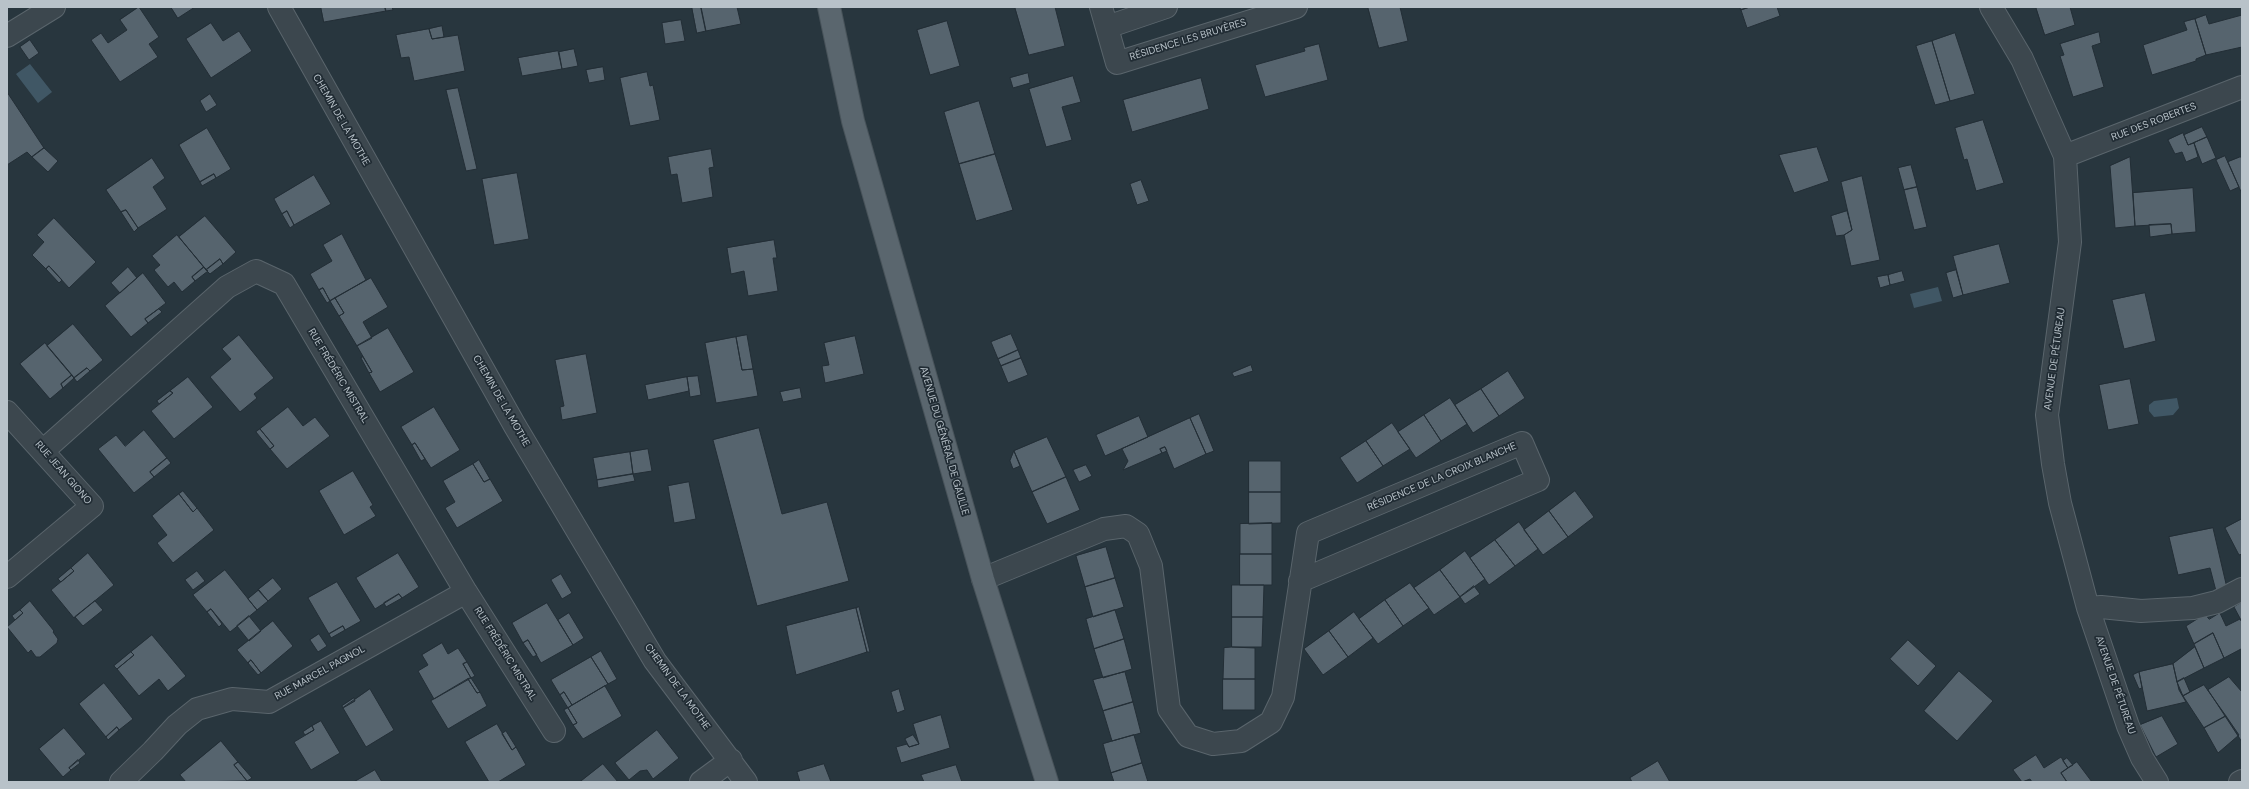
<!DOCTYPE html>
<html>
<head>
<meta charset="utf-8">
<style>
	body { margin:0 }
	#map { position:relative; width:2249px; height:789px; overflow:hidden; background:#28363e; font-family:"DM Sans",sans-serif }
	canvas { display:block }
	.frame { position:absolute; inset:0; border:8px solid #b8c2c9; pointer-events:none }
</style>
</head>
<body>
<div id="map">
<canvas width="2249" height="789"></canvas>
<div class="frame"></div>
</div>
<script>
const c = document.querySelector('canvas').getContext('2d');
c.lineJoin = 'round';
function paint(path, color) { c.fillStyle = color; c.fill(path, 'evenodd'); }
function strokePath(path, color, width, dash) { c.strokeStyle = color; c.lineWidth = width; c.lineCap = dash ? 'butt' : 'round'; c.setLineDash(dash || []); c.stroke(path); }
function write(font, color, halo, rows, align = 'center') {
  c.font = font + ' "DM Sans",sans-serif'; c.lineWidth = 3.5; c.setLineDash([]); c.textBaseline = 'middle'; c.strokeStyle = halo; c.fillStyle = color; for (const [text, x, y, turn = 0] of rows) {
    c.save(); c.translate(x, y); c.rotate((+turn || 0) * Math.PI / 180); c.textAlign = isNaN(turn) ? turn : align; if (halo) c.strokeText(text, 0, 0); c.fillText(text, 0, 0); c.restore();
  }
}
paint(new Path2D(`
	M30,64L52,92L38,103L16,74Z
	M1938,287L1942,301L1914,308L1910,294Z
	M2177,398L2179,408L2173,415L2154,417L2149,411V405L2154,401Z`), '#405765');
const building = new Path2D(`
	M139,7L159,37L149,44L158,57L120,82L91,40L101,33L108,43L127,30L120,20Z
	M171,7H195L178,18Z
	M321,7H385L386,11L324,22Z
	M385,7H392L393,10L386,11Z
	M692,7H701L706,31L697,33Z
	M701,7H737L741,24L706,31Z
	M1015,7H1055L1065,46L1029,55Z
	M1368,7H1400L1408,41L1379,48Z
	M1740,7H1750L1741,10Z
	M1750,7H1777L1780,16L1747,28L1741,10Z
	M2036,7H2070L2075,25L2045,35Z
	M2206,15L2209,24L2242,15V47L2206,55L2195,19Z
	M2195,19L2206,55L2196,59V61L2152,75L2143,45L2187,30L2184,22Z
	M681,20L685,41L665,44L662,23Z
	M947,21L960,66L930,75L917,30Z
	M211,23L223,41L239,31L252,51L211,78L186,39Z
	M442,26L444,37L432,39L429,29Z
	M429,29L432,39L458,35L465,71L414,81L409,57L401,58L396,35Z
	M2099,32L2101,43L2092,46L2104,87L2073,97L2060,56L2064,55L2060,44Z
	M1955,33L1975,94L1950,101L1932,41Z
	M30,40L39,53L29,60L20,47Z
	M1932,41L1950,101L1935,105L1916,46Z
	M1319,44L1328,80L1265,97L1255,65L1305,51L1304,48Z
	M574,49L578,66L562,69L559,52Z
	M558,51L562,69L522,76L518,58Z
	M603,67L605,80L589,83L586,70Z
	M647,72L650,86L653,85L660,120L630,126L620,78Z
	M1028,73L1030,83L1013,88L1010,78Z
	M1073,76L1081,102L1062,107L1072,140L1046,147L1029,89Z
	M1201,78L1209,109L1132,132L1123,100Z
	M458,88L477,169L466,171L446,90Z
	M7,92L44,148L32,157L27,152L7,165Z
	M210,94L217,105L206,112L200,101Z
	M979,101L995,154L959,164L944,112Z
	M1983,120L2004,183L1976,191L1967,159L1964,160L1955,128Z
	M2202,127L2207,137L2188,145L2184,135Z
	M207,128L231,169L216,178L214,174L200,182L179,145Z
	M2183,133L2188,145L2194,143L2198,157L2186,162L2182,152L2175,154L2168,140Z
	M2207,137L2216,158L2202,164L2194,143Z
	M1817,147L1829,181L1794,193L1779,155Z
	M44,148L58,161L48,172L32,157Z
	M711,149L714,167L709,168L713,197L682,203L677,174L671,175L668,157Z
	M995,154L1013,210L976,221L959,164Z
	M2225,156L2239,187L2230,191L2216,160Z
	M2130,157L2135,226L2115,228L2110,166Z
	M2240,157H2242V194L2228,162Z
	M152,158L165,178L153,187L167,209L138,228L126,210L121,212L106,190Z
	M1911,165L1917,187L1904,190L1898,168Z
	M517,173L529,239L494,245L482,179Z
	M214,174L216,178L202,186L200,182Z
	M314,175L331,204L294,225L287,211L282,214L274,199Z
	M1862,176L1880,260L1851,266L1844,235L1852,230L1841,182Z
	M1141,180L1149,201L1137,205L1130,184Z
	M1917,187L1927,227L1914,230L1904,190Z
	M2193,188L2196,232L2172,234L2171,224L2135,226L2133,193Z
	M126,210L138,228L134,232L121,212Z
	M287,211L294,225L290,228L282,214Z
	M1847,211L1852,230L1844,235L1836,236L1831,216Z
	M205,216L236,252L223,264L220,259L206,270L179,237Z
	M54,218L96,262L69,288L49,266L46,269L32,255L44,242L37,235Z
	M2171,224L2172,234L2150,237L2149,225Z
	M342,234L366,280L330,301L323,288L319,290L310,274L332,261L323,245Z
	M177,235L204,267L192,277L195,281L182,292L174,282L168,287L154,270L160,265L152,256Z
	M774,240L777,258H773L778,291L748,296L744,271L731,274L727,248Z
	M1999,244L2010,283L1963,295L1953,256Z
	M220,259L223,264L210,274L206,270Z
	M49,266L62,280L59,283L46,269Z
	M128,267L137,278L120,293L111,283Z
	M204,267L208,271L195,281L192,277Z
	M1956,270L1963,295L1953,298L1946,273Z
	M1902,271L1905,281L1890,285L1888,275Z
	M143,273L166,303L145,319L148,323L131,337L105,306Z
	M1888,275L1890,285L1880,288L1877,277Z
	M371,278L388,307L363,322L372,338L357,346L339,316L344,313L335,298Z
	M323,288L330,301L327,303L319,290Z
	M2145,293L2156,341L2124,349L2112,300Z
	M335,298L344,313L339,316L330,301Z
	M159,309L162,312L148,323L145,319Z
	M73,324L103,360L90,371L87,368L74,378L47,346Z
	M388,328L414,372L380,392L369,373L372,372L357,346Z
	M1011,334L1018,350L998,359L991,342Z
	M239,335L274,378L254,394L257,398L240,412L210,377L231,359L222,349Z
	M747,335L753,369L742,370L736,337Z
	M855,336L864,374L825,383L822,366L829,365L824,343Z
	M736,337L742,370L753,369L758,396L716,403L705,343Z
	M45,343L72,375L61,384L63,388L50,399L20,364Z
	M1018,350L1021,358L1001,366L998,359Z
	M586,354L597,413L562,420L560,407L564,406L555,360Z
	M363,357L372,372L369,373L361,358Z
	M1021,358L1028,375L1008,383L1001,366Z
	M1251,365L1253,371L1234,377L1232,373Z
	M87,368L90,371L77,382L74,378Z
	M1508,371L1525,398L1499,416L1481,389Z
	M72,375L74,378L63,388L61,384Z
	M698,376L701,395L690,397L687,377Z
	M188,377L213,407L174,439L151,411L173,393L170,391Z
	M687,377L689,391L648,400L645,385Z
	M2130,379L2139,424L2108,430L2099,385Z
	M800,388L802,398L783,402L780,392Z
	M1481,389L1499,416L1473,433L1455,405Z
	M170,391L173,393L159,404L157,401Z
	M1450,398L1467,424L1441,441L1424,415Z
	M288,407L303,426L315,417L330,436L287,469L270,449L274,446L260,429Z
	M434,407L460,450L431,468L415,443L412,445L401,427Z
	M1199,414L1214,451L1206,454L1190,418Z
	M1424,415L1441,441L1416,458L1398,432Z
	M1139,416L1148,437L1105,456L1096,435Z
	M1190,418L1206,454L1174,469L1165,447L1160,449L1162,453L1123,470L1128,461L1122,449Z
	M1392,423L1410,449L1383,466L1366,441Z
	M759,428L782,514L827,502L849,581L757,606L713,440Z
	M260,429L274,446L270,449L256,432Z
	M144,430L167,458L150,472L154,477L134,493L98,449L116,435L125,446Z
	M1047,437L1066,477L1032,492L1014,451Z
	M1366,441L1383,466L1357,483L1340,458Z
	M415,443L425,459L421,461L412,445Z
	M1165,447L1167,451L1162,453L1160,449Z
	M648,449L652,471L633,474L630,452Z
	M1014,451L1020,466L1013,469L1010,461Z
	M630,452L633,474L597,480L593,458Z
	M167,458L171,463L154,477L150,472Z
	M479,460L490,479L484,482L473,464Z
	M1249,461H1281V492H1249Z
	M473,464L484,482L490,479L503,501L457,528L445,508L455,502L443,481Z
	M1086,465L1092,476L1079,482L1073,470Z
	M353,471L373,505L370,507L376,516L344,535L319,491Z
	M633,474L635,481L598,488L597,480Z
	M1066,477L1080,510L1047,524L1032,492Z
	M689,482L696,519L674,523L668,486Z
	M183,491L197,508L193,512L179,494Z
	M1575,491L1594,517L1568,537L1549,511Z
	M1249,492H1281V523L1249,524Z
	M179,494L193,512L197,508L214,530L173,563L157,543L167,535L152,516Z
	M1549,511L1568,537L1543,555L1524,530Z
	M2242,519V554L2239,555L2225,528Z
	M1519,522L1538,549L1515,566L1495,540Z
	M1272,523V554H1240V524Z
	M2213,528L2227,588L2216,591L2210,568L2178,575L2169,537Z
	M1495,540L1515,566L1489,585L1470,558Z
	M1106,547L1115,578L1085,587L1076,556Z
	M1465,551L1485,579L1460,597L1440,570Z
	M88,553L114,585L74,618L51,590L74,571L71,568Z
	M398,553L419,587L402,598L399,594L375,609L356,578Z
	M1240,554H1272V585H1240Z
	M71,568L74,571L61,582L58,579Z
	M225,570L257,610L230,632L211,609L207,612L193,595Z
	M1440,570L1460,597L1434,615L1414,588Z
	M197,571L205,581L193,590L185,580Z
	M561,574L572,593L562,599L551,580Z
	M273,578L282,589L268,601L258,590Z
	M1115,578L1124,607L1093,617L1085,587Z
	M337,582L361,621L345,630L343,626L329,634L308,598Z
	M1410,583L1429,608L1403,626L1385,600Z
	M1232,585H1264L1263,617H1232Z
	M1474,586L1480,594L1465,604L1460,597Z
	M259,590L268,601L257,610L248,599Z
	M399,594L402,598L386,607L384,603Z
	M1385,600L1403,626L1378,644L1359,619Z
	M30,601L54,631L53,632L58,639L57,643L40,657H36L31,650L28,653L7,627L23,613L20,610Z
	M95,601L103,610L83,626L75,617Z
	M2242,602V622L2234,607Z
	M547,603L573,645L541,663L528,640L523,643L512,623Z
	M859,607L870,652H867L856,608Z
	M856,608L867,652L796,675L786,626Z
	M211,609L222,624L219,627L207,612Z
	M20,610L23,613L15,620L12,616Z
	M1115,610L1124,639L1094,649L1086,619Z
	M1354,612L1373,638L1348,657L1329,631Z
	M569,613L584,638L573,645L558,620Z
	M2220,613L2226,626L2240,619L2242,622V650L2241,649L2224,658L2213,633L2194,644L2186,626L2205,614L2209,619Z
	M249,616L261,631L249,641L237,626Z
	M1232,617H1263L1262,647H1232Z
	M273,621L293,646L261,673L251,660L248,663L237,650Z
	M343,626L345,630L331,638L329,634Z
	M1329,631L1348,657L1323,675L1304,649Z
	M2213,633L2224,658L2204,668L2194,644Z
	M319,634L327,646L318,652L310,640Z
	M152,635L186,676L168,691L159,679L139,696L117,669L134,655L131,652Z
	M1124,639L1132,669L1103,678L1094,649Z
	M528,640L537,655L533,657L523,643Z
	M1908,640L1936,666L1918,686L1890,659Z
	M442,643L448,654L458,648L467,662L463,664L471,678L434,699L418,671L428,665L422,655Z
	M1232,647L1255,648V679H1223L1224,648Z
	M2195,647L2204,668L2177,682L2173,664Z
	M601,651L617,679L608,684L591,657Z
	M131,652L134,655L117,669L114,666Z
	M591,657L608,684L572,705L564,692L560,695L551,680Z
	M251,660L261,673L258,675L248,663Z
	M467,662L475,676L471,678L463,664Z
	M2173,664L2179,690L2186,702L2147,711L2139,672Z
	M1959,671L1993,701L1957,741L1924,711Z
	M1125,672L1133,702L1103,711L1093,680Z
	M2139,672L2142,688L2139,689L2133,675Z
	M2229,677L2242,692V742L2208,690Z
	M471,678L480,692L477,693L468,679Z
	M2184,678L2190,692L2183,696L2177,682Z
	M468,679L477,693L480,692L487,706L448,729L431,701Z
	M1223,679H1255V710H1223Z
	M104,683L133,719L119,730L117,727L106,737L79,704Z
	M2204,685L2226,716L2204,728L2183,696Z
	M605,686L622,716L583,739L573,725L577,723L568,708Z
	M370,689L394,730L366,747L343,708Z
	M899,689L905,710L897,713L891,692Z
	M564,692L572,705L568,708L560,695Z
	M354,698L355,701L343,708L342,706Z
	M1133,702L1141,733L1112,741L1103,711Z
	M568,708L577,723L573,725L564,710Z
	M941,715L950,748L901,763L896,747L907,744L909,747L919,744L913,724Z
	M2162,716L2178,744L2156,757L2140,725Z
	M2226,716L2239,735L2218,753L2204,728Z
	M321,721L340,753L311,770L294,742L314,730L312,726Z
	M497,724L512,750L516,747L526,765L498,782H489L465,742Z
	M312,726L314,730L305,735L303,732Z
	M117,727L119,730L108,740L106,737Z
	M64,728L86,754L69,768L71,770L63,777L39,749Z
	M657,730L679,758L653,779L647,770L640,771L629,780L615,763Z
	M506,731L516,747L512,750L502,734Z
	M913,735L919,744L909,747L905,739Z
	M1134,735L1142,763L1111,773L1103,744Z
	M221,741L238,762L234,765L247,781L186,782L180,775Z
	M2036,755L2044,768L2061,757L2068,768L2061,773L2067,782H2032L2030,779L2022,782L2013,770Z
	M2067,758L2073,765L2068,768L2063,761Z
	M78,760L80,763L71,770L69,768Z
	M1658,761L1670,782H1632L1630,778Z
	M238,762L252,778L247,781L234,765Z
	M2077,762L2092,782H2067L2061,773Z
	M1142,763L1148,782H1114L1111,773Z
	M603,764L618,782H580Z
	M824,764L831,782H800L797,772Z
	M956,765L962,782H924L921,775Z
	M375,770L382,782H354Z`);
paint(building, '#56646e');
strokePath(building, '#232e36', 1);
const minor = new Path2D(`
	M279,7L515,426L655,661L746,782
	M1101,7L1117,63L1296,7
	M1991,7L2022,59L2065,156L2070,242L2047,415L2053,464L2060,503L2088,608L2128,726L2142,758L2157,782
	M1107,27L1166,7
	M7,36L54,7
	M2065,156L2242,87
	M7,412L92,506L7,577
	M44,450L227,287L256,271L284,284L466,592L554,731
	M983,579L1104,529L1126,526L1138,534L1151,566L1169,709L1188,736L1213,744L1241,741L1271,722L1283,697L1308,533L1522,443L1538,480L1300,581
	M2088,608L2101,607L2141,611L2193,608L2217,602L2242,589
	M121,782L153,751L177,725L197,709L232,699L269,702L466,592
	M701,782L731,760
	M2240,782L2242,781`);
const major = new Path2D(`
	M829,7L853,121L983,579L1047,782`);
strokePath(minor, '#5a656c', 24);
strokePath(major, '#48535a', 24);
strokePath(minor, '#3c474e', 22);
strokePath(major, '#5a666e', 22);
write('10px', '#b8c2c9', '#212c34', [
	["RÉSIDENCE LES BRUYÈRES",1188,40,-17],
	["CHEMIN DE LA MOTHE",341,120,60],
	["RUE DES ROBERTES",2154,122,-21],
	["AVENUE DE PÉTUREAU",2055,359,-82],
	["RUE FRÉDÉRIC MISTRAL",338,376,59],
	["CHEMIN DE LA MOTHE",501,401,60],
	["AVENUE DU GÉNÉRAL DE GAULLE",944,441,74],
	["RUE JEAN GIONO",63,473,49],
	["RÉSIDENCE DE LA CROIX BLANCHE",1442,477,-23],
	["RUE FRÉDÉRIC MISTRAL",505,654,58],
	["RUE MARCEL PAGNOL",320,673,-29],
	["AVENUE DE PÉTUREAU",2115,685,71],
	["CHEMIN DE LA MOTHE",677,687,54]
]);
</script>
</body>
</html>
